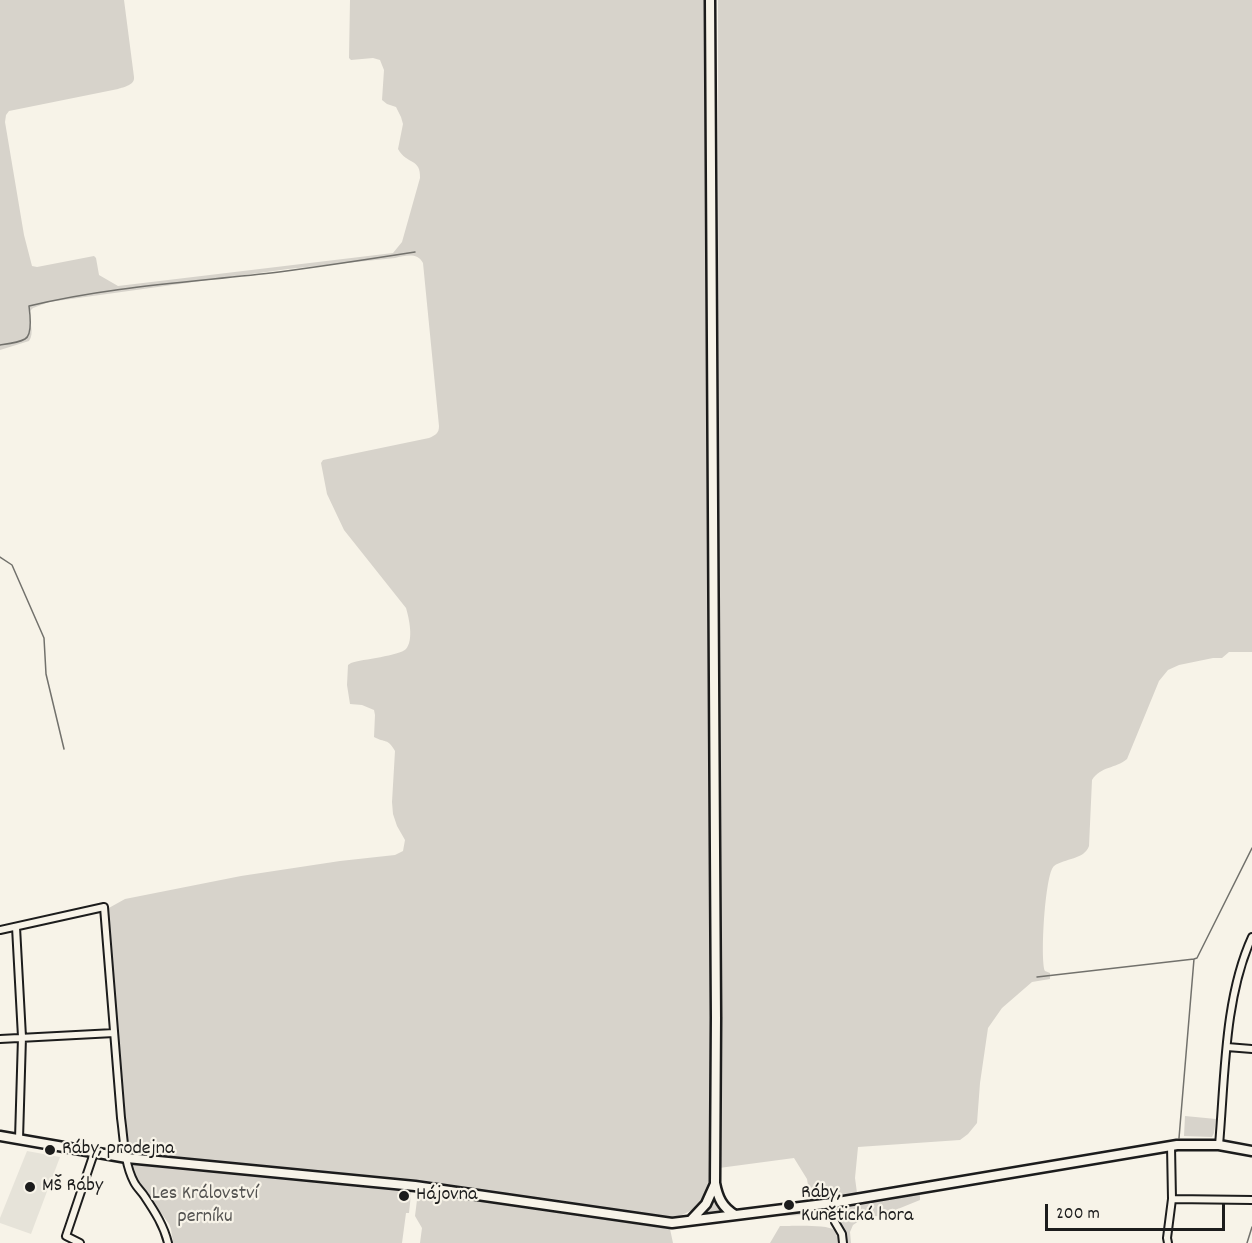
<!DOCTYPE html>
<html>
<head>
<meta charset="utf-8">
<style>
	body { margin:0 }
	#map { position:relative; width:1252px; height:1243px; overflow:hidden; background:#f7f3e8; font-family:Dekko,sans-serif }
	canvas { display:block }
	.scale { position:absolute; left:1045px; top:1204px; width:180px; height:27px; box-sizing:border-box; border:3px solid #1c1c1c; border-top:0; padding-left:8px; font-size:18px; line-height:21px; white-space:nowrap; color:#1c1c1c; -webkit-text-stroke:4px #f7f3e8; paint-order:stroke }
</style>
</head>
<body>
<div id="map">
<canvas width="1252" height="1243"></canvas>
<div class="scale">200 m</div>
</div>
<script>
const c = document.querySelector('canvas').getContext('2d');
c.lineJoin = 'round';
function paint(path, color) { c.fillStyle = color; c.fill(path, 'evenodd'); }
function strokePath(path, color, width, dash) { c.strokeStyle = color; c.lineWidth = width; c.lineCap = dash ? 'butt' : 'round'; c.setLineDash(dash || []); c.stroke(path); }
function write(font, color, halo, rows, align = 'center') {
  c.font = font + ' Dekko,sans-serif'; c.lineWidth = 4.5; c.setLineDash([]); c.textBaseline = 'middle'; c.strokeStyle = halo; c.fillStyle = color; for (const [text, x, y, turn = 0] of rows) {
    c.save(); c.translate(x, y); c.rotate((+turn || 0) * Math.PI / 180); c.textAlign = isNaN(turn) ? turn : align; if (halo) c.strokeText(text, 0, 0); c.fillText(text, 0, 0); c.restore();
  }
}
paint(new Path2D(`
	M27,1151L60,1157L31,1234L0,1223V1218Z`), '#e6e3d9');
paint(new Path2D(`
	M0,0H124L134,77C135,85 124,87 118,89L9,111L6,115L5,122L24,235L32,266L37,267L94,256L96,258L99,275L118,286L393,253L402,242L420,178C421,158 407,165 398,149L403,124L401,117L396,107L387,104L382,100L384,70L380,60L373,58L351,60L349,58L350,0H704L712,1018L711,1168L710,1194L696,1208L676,1218L414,1181L129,1154L107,909L125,899L241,876L340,861L395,855L403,851L405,840L397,826L393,814L392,802L395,751C388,738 385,743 374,737L375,715L374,710L362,705L350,704L347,685L348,665L351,663C363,659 399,656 406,649C414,640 409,618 406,608L344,530L327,494L321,463L323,460L429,438C436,435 439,433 439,426L423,263C417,252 405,256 395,258L288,269L49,302L33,308L29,312C29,321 35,333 29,341L0,350Z
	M718,0H1252V652H1229L1222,658H1213L1179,665L1168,670L1159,681L1127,759C1115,769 1101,766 1092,780L1089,846C1084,860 1065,858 1054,866C1045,873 1040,960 1045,971L1050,973V979L1032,982L1002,1008L988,1028L980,1083L977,1123L968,1134L960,1140L858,1147L855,1178L857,1193L812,1200L810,1197L807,1179L794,1158L719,1168Z
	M1185,1116L1216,1119L1214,1133L1212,1137L1184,1136Z
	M135,1162L217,1172L410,1191L411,1194L409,1213H406L402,1243H173L171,1229L169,1224L135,1178L132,1165Z
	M418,1192L670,1229L673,1243H420L422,1228L415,1216Z
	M915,1193L920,1194V1200L883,1215L862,1219L853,1225L850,1232L851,1243H845L844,1234L836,1209L838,1205Z
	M713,1197L718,1206L725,1214L701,1217L709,1207Z
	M822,1207L827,1209L828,1213L826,1214L780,1216L783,1214Z
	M780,1226C791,1226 826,1224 835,1230C839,1233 839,1238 840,1243H770Z`), '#d7d3cb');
strokePath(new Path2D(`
	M0,345C7,344 18,343 25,339C33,335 30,314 29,306C111,286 195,282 279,272C324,266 370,259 415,252
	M0,557L12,565L44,638L46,674L64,749
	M1037,977L1194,959
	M1179,1138L1194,959L1197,958L1252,848
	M1247,1243L1252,1227`), '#72716c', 1.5);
const minor = new Path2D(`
	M16,927L22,1037L19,1139
	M0,930L104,907L121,1118C124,1139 124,1163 134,1182C137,1188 142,1192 145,1197C155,1212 164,1226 168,1243
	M0,1039L114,1033
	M1227,1047L1252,1049
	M1219,1145C1225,1078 1224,998 1252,937
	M1172,1199L1252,1200
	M832,1203L835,1222L842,1234L843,1243
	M80,1243L66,1236L94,1153
	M1168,1243L1167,1238L1172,1199L1171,1146`);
const tertiary = new Path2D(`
	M710,0L716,1017L715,1183C718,1198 722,1207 735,1215
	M0,1136L127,1158L415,1186L672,1223L832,1203L1177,1145H1219L1252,1151
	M691,1220L706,1204L715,1184`);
strokePath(minor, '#1c1c1c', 10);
strokePath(tertiary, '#1c1c1c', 13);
strokePath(minor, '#f7f3e8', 6);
strokePath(tertiary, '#f7f3e8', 8);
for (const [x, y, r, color] of [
	[50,1150,6,"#1c1c1c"],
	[30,1187,6,"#1c1c1c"],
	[404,1196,6,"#1c1c1c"],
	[789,1205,6,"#1c1c1c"]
]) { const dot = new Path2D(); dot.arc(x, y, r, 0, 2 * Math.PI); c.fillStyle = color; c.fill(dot); strokePath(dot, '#f7f3e8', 2); }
write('20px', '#1c1c1c', '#f7f3e8', [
	["Ráby, prodejna",62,1150],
	["MŠ Ráby",42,1187],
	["Ráby,",801,1194],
	["Kunětická hora",801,1217],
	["Hájovna",416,1196]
], 'left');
write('20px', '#545351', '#f7f3e8', [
	["Les Království",205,1195],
	["perníku",205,1218]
]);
</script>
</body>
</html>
